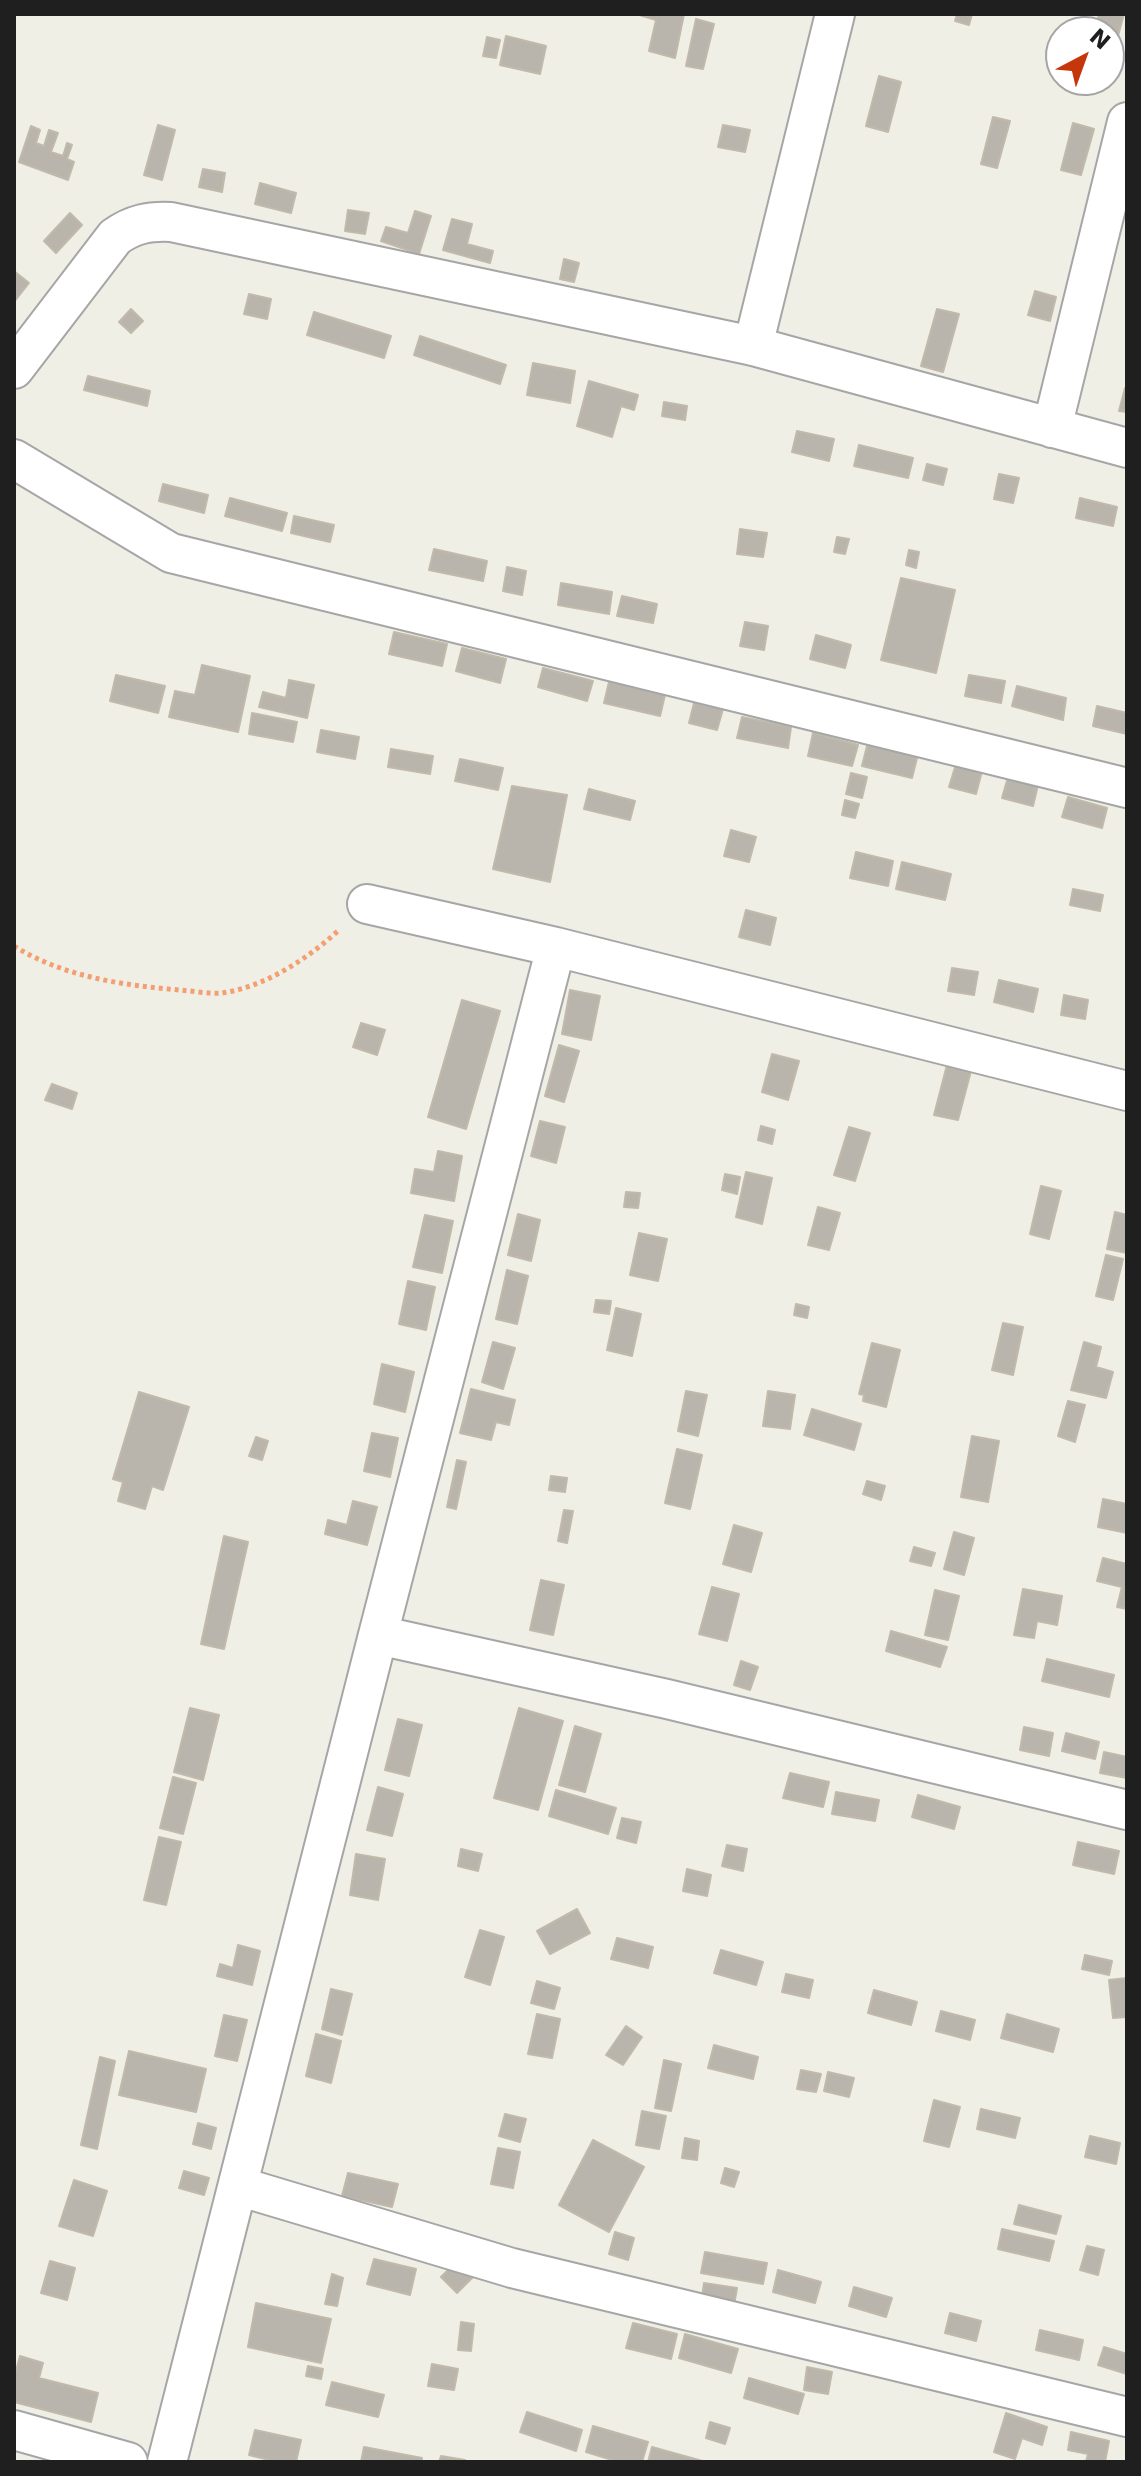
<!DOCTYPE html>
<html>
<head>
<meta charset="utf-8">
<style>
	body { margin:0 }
	#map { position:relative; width:1141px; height:2476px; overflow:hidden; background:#f0efe6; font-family:"DejaVu Sans",sans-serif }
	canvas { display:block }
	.frame { position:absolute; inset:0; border:16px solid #1f1f1f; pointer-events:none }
	.north { position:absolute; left:1045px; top:16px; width:80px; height:80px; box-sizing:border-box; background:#fff; border:2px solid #a5a5a5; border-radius:50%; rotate:41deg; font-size:22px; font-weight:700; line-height:32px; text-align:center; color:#1f1f1f }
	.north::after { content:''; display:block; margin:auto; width:28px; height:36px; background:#c5360a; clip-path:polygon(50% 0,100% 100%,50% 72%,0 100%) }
</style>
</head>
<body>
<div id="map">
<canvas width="1141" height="2476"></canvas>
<div class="frame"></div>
<div class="north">N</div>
</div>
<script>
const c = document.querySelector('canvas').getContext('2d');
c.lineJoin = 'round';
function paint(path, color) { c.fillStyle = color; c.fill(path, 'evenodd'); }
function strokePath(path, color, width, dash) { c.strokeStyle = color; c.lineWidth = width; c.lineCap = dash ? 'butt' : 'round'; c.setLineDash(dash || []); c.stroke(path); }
const building = new Path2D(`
	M636,14H684L675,58L649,51L656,20Z
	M957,14H972L969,25L955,21Z
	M1099,14H1124L1114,50L1109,49V32H1094Z
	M696,19L714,24L703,69L686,66Z
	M506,36L546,46L540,74L500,65Z
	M487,37L500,40L496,58L483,56Z
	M879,76L901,82L888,132L866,126Z
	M993,117L1010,121L997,168L981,164Z
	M1073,123L1094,129L1081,175L1061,170Z
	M158,125L175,130L162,180L144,175Z
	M723,125L750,130L745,152L718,147Z
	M31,126L40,130L36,143L44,146L49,130L58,133L51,152L63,156L67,143L72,145L67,159L74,162L68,180L19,162Z
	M203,169L225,173L222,192L199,187Z
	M260,183L296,193L291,213L255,204Z
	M348,210L369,213L365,234L345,231Z
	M415,211L431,216L419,254L381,241L386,227L408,233Z
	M70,213L82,225L56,253L44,241Z
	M452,219L472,224L467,244L493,251L490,263L443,250Z
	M564,259L579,263L574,282L560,279Z
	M14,271L29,283L14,302Z
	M1035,291L1056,297L1050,321L1028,315Z
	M249,294L271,299L267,319L244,314Z
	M131,309L143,321L131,333L119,322Z
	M937,309L959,314L943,372L921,366Z
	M314,312L391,336L384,358L307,335Z
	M420,336L506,365L500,384L414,355Z
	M533,363L575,371L570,403L527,395Z
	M88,376L150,391L147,406L84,390Z
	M589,381L638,395L634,410L621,406L612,437L577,426Z
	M1125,388H1127V412L1119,411Z
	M664,402L687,406L685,420L662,416Z
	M797,431L834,439L829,461L792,452Z
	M859,445L913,458L908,478L854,466Z
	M927,464L947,469L943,485L923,480Z
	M999,474L1019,478L1013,503L994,499Z
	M163,484L208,495L204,513L159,501Z
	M230,498L287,513L282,531L225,516Z
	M1080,498L1117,507L1113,526L1076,518Z
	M294,516L334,525L330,542L291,533Z
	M740,529L767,533L763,557L737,554Z
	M837,537L849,539L845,554L834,552Z
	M434,549L487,561L483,581L429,570Z
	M909,550L919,552L916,568L906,565Z
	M507,567L526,571L522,595L503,591Z
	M901,578L955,590L936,673L881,660Z
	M561,583L612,592L609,614L558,605Z
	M622,596L657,604L653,623L617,616Z
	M745,622L768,626L764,650L740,646Z
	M394,632L447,644L442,666L389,654Z
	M816,635L851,645L845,668L810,659Z
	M462,648L506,659L500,683L456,671Z
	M202,665L250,676L238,732L169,717L175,691L195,695Z
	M543,668L593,681L587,701L538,687Z
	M116,675L165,686L158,713L110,701Z
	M969,675L1005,681L1001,703L965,696Z
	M289,680L314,685L307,718L259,707L263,692L286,698Z
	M609,682L665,695L660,716L604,703Z
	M1017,686L1066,698L1063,720L1012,706Z
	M694,703L723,709L717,730L689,723Z
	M1097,706L1127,713V734L1093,726Z
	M252,713L297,722L293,742L249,734Z
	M742,717L791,727L788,748L737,738Z
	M321,730L359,737L355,759L317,752Z
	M813,733L858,745L852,766L808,756Z
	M868,742L918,754L912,778L862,766Z
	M391,749L433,756L430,774L388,767Z
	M460,759L503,768L498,790L455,781Z
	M956,764L982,771L976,794L949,787Z
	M851,773L867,777L862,798L846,794Z
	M1008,777L1038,785L1033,806L1002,798Z
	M512,786L567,795L550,882L493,869Z
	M589,789L635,801L630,820L584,809Z
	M1068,797L1107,808L1102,828L1062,817Z
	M845,800L859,804L855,818L842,815Z
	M731,830L756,837L749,862L724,856Z
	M856,852L893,861L888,886L850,878Z
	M902,862L951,874L945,900L896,889Z
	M1073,889L1103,895L1100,911L1070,905Z
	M746,910L776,918L770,945L739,937Z
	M952,968L978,972L974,995L948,991Z
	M999,980L1038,989L1033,1012L994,1002Z
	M570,990L600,996L591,1040L562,1034Z
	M1064,995L1088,1000L1085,1019L1061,1015Z
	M462,1000L500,1011L466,1129L428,1117Z
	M361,1023L385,1030L377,1055L353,1047Z
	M559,1045L579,1051L564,1102L545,1096Z
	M772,1054L799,1061L788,1100L762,1092Z
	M947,1065L971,1071L958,1120L934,1115Z
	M52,1084L77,1093L72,1109L45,1100Z
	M540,1121L565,1127L556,1163L531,1156Z
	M761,1126L775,1130L772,1144L758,1140Z
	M849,1127L870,1133L855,1181L834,1175Z
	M438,1151L462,1156L454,1201L411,1193L415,1169L434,1172Z
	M746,1172L772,1178L762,1224L736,1217Z
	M725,1174L740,1177L737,1194L722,1190Z
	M1041,1186L1061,1191L1049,1239L1030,1234Z
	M626,1192L640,1193L638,1208L624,1207Z
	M818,1207L840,1213L829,1250L808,1245Z
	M1115,1212L1127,1215V1253L1107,1249Z
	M518,1214L540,1220L531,1261L508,1255Z
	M425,1215L453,1221L442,1273L413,1267Z
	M639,1233L667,1239L658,1281L630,1275Z
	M1106,1255L1123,1259L1113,1300L1096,1296Z
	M507,1270L528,1276L517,1324L496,1319Z
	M408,1281L435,1287L426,1330L399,1324Z
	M596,1300L611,1301L609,1314L594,1312Z
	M796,1304L809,1307L807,1318L794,1315Z
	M616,1308L641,1314L632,1356L607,1350Z
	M1003,1323L1023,1327L1013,1375L992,1370Z
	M493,1342L515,1348L503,1389L482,1382Z
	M1084,1342L1101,1347L1096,1367L1113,1372L1106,1398L1071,1390Z
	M872,1343L900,1350L886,1407L863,1401L864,1395L859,1394Z
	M382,1364L414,1372L405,1412L374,1404Z
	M471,1389L515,1400L509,1425L496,1422L491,1440L460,1433Z
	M686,1391L707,1395L698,1436L678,1431Z
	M768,1391L795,1395L790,1429L763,1426Z
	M139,1392L189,1407L163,1490L152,1486L145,1509L118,1501L123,1482L113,1479Z
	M1068,1401L1085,1405L1075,1442L1058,1436Z
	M812,1409L861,1424L854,1450L804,1435Z
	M372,1433L398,1438L390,1477L364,1471Z
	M972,1436L999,1441L988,1502L961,1497Z
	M256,1437L268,1441L262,1460L249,1456Z
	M677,1449L702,1455L690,1509L665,1503Z
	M457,1460L466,1462L456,1509L447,1507Z
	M551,1476L567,1478L565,1492L549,1490Z
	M867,1481L885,1486L881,1500L863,1494Z
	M1103,1499L1127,1504V1533L1098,1527Z
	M353,1501L377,1507L367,1545L325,1534L328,1520L347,1525Z
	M564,1510L573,1511L567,1543L558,1541Z
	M734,1525L762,1533L751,1572L723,1564Z
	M954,1532L974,1538L964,1575L944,1569Z
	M224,1536L248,1542L224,1649L201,1644Z
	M914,1547L935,1553L931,1566L910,1561Z
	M1103,1558L1127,1564V1609L1117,1607L1122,1587L1097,1581Z
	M541,1580L564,1585L553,1635L530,1630Z
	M712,1587L739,1594L727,1641L699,1634Z
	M1023,1589L1062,1596L1057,1625L1037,1621L1034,1638L1014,1635Z
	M935,1590L959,1596L948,1640L925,1635Z
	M891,1631L947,1647L940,1667L886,1651Z
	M1047,1659L1114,1675L1109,1697L1042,1681Z
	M741,1661L758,1667L750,1690L734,1685Z
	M190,1708L219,1715L203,1780L174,1772Z
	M519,1708L563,1721L538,1810L494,1798Z
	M398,1719L422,1725L409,1776L385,1770Z
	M575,1726L601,1734L585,1792L559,1785Z
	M1024,1727L1053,1733L1049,1756L1020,1750Z
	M1066,1733L1099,1742L1095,1759L1062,1751Z
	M1104,1752L1127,1757V1778L1100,1773Z
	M790,1773L829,1782L823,1807L783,1798Z
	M173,1777L196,1783L183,1834L160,1828Z
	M378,1787L403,1794L392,1836L367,1830Z
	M556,1790L616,1808L608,1834L549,1816Z
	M836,1792L879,1800L875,1821L832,1814Z
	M918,1795L960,1807L954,1829L912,1817Z
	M622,1818L641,1822L636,1843L617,1838Z
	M159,1837L181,1842L166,1905L144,1900Z
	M1078,1842L1119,1851L1114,1874L1073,1865Z
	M727,1845L747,1849L743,1871L722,1866Z
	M461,1849L482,1854L478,1871L458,1866Z
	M356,1854L385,1859L378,1900L350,1895Z
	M687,1869L711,1875L707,1896L683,1891Z
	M577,1909L590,1933L550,1954L537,1931Z
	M480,1930L504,1937L490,1985L465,1977Z
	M617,1938L653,1947L648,1968L611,1959Z
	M238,1945L260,1951L252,1985L217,1976L220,1964L233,1968Z
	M721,1950L763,1962L756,1985L714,1973Z
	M1085,1955L1112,1961L1109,1975L1082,1969Z
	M786,1974L813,1980L809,1998L782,1992Z
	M1127,1978V2017L1113,2018L1109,1980Z
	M537,1981L560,1988L554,2009L531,2003Z
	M331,1989L352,1994L342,2035L322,2029Z
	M874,1990L917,2002L911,2025L868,2013Z
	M941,2011L975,2020L970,2040L936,2031Z
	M537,2014L560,2019L552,2058L528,2054Z
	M1007,2014L1059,2029L1053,2052L1001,2038Z
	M224,2015L247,2020L237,2061L215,2056Z
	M626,2026L642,2037L623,2065L606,2055Z
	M316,2034L341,2041L331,2083L306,2076Z
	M714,2045L758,2057L753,2079L708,2068Z
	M129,2051L206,2069L196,2112L119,2095Z
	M100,2057L115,2061L97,2149L81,2145Z
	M664,2060L681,2064L671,2111L655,2108Z
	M801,2070L821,2074L816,2092L797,2089Z
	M828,2072L854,2078L849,2097L824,2091Z
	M934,2100L960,2107L949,2147L924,2141Z
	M981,2109L1020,2118L1015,2138L977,2129Z
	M642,2111L666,2116L659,2149L636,2145Z
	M505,2114L526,2119L520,2142L499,2136Z
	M198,2123L216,2128L211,2149L193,2144Z
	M1090,2136L1120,2143L1116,2164L1085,2157Z
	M685,2138L699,2141L697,2160L682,2158Z
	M593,2140L644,2167L609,2232L559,2205Z
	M498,2148L520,2152L513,2188L491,2184Z
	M725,2168L739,2172L734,2187L721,2183Z
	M184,2171L209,2178L204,2195L179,2188Z
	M348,2173L398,2184L392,2207L342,2196Z
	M74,2180L107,2191L93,2236L59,2226Z
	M1019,2205L1061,2216L1056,2234L1014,2224Z
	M1002,2229L1054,2241L1049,2261L998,2249Z
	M615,2232L634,2238L628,2260L609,2254Z
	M1087,2246L1104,2250L1098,2275L1080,2270Z
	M705,2252L767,2263L763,2284L701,2273Z
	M461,2257L477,2273L457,2293L441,2277Z
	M374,2259L416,2269L410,2295L367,2284Z
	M50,2261L75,2268L67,2300L41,2293Z
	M778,2270L821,2282L815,2303L773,2292Z
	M332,2274L343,2278L337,2306L325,2304Z
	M704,2283L737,2288L733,2311L701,2304Z
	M854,2287L892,2298L886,2317L849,2306Z
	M256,2303L331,2319L321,2363L248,2347Z
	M950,2313L981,2321L976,2341L945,2333Z
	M461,2322L474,2324L471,2351L458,2350Z
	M633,2323L677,2334L671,2359L626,2348Z
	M1040,2330L1083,2340L1079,2360L1036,2350Z
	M685,2334L738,2349L731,2373L679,2358Z
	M1104,2347L1127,2354V2374L1098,2365Z
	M20,2356L43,2363L39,2378L98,2393L91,2422L14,2402V2378Z
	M432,2364L458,2369L454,2390L428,2386Z
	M308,2366L323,2369L321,2379L306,2376Z
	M807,2367L832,2372L828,2394L804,2390Z
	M749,2378L804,2394L798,2414L744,2398Z
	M332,2382L384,2395L378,2417L326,2405Z
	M527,2412L582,2430L576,2451L520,2432Z
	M1006,2413L1047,2427L1042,2445L1022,2438L1015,2459L994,2452Z
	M710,2422L730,2428L725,2444L706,2438Z
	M593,2426L648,2442L642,2462H619L586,2452Z
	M255,2430L301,2440L296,2462H277L249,2455Z
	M1071,2432L1109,2441L1105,2462H1086L1088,2454L1068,2450Z
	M364,2447L422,2458L421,2462H361Z
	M652,2447L706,2462H648Z
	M441,2456L465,2460V2462H439Z`);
paint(building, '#b9b5ac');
strokePath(building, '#c1b9a9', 2);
const street = new Path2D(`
	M753,346L835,14
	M14,369L115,237C133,224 149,221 171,222L753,346L1127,448
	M1052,428L1127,122
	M14,459L171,553L1127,788
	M367,904L556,947
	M378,1635L556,947L1127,1091
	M238,2186L512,2268L1127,2417
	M14,2430L128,2462
	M167,2462L378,1635L667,1699L1127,1810`);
strokePath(street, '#a6a6a6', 42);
strokePath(new Path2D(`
	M14,946C64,977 122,985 179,990C193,991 209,994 222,993C265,987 309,958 340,929`), '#f39f73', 5, [4, 4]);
strokePath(street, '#fff', 38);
</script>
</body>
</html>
